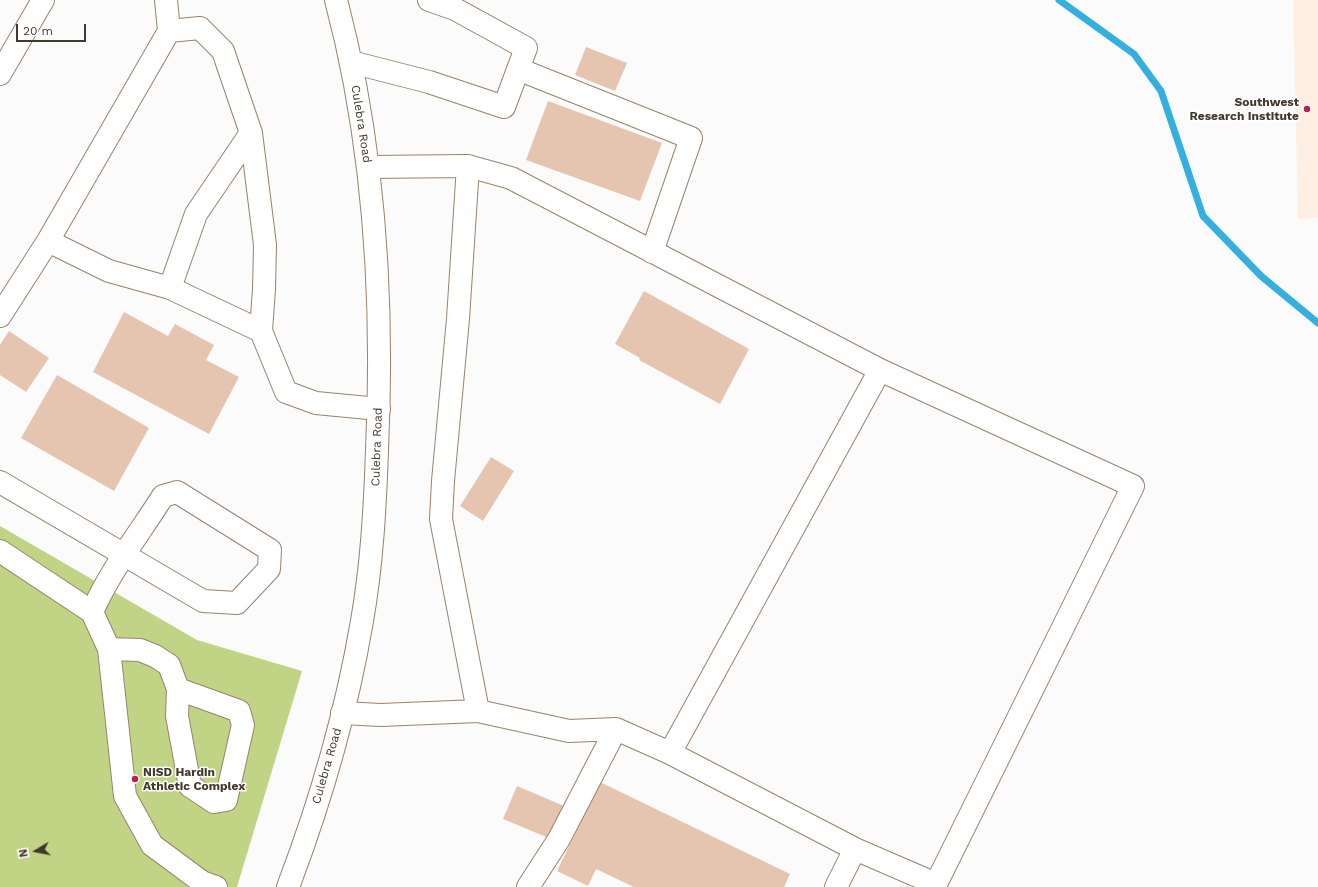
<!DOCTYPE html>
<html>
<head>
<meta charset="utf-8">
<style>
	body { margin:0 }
	#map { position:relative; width:1318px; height:887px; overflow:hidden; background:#fbfbfb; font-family:"Work Sans",sans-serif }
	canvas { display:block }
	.north { position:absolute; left:16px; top:831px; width:40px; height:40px; -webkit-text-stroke:3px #fff; paint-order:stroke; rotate:260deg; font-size:11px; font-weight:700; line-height:16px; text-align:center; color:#43382e }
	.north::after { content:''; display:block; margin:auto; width:14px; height:18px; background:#43382e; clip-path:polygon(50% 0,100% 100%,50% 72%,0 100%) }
	.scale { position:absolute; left:16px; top:24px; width:70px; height:18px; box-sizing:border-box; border:2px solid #43382e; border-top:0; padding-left:5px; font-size:12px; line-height:14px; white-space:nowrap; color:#43382e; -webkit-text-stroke:3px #fff; paint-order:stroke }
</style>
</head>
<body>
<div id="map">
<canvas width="1318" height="887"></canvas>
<div class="north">N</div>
<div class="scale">20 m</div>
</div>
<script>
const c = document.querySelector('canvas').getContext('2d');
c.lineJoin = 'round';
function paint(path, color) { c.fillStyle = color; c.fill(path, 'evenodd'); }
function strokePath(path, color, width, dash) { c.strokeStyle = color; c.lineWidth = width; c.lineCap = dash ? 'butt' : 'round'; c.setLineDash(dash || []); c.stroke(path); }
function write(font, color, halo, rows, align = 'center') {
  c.font = font + ' "Work Sans",sans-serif'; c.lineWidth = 3; c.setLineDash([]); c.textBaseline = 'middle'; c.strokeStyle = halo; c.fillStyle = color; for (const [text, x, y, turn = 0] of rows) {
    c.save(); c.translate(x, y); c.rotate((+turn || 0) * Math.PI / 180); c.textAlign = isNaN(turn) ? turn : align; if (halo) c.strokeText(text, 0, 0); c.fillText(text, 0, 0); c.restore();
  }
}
paint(new Path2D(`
	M1293,0H1318V218L1298,219Z`), '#fdefe3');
paint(new Path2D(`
	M0,526L197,640L302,671L237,887H0Z`), '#c1d486');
strokePath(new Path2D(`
	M1059,0L1134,54L1161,91L1203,216L1261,276L1318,323`), '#35b0de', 7);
paint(new Path2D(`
	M586,47L627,63L615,91L575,75Z
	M548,101L662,143L640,201L526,160Z
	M644,291L749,349L720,404L639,360L640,358L615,344Z
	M124,312L168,336L175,324L214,345L206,360L239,377L209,434L93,372Z
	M9,331L49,358L26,392L0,375V345Z
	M57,375L149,428L114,491L21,438Z
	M491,457L514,471L483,521L460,506Z
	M600,782L790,874L784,887H634L596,869L588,886L557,871Z
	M517,786L564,806L551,839L503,819Z`), '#e5c5b0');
const minor = new Path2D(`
	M166,0L169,31
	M351,62L429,82L504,107L526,48L455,9L429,0
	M518,69L691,138L652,252
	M0,74L43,0
	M251,133L265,245L264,289L261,331L286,392L316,403L379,409
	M468,166L458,319L443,481L441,519L478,711
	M368,167L468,166L511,178L880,370L1133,486L936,884L855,849L836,887
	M170,288L196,214L251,133L223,51L200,28L169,31L48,241L109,271L170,288L261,331
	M0,316L48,241
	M0,482L203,601L237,603L269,569L270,550L177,492L163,496C139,534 110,571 92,612
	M0,551L92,612L109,649L125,796L152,845L202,882L216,887
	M109,649L140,650L155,656L169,665L178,689L177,716L190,786L214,802L226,800L243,725L239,711L178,689
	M342,713L381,715L478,711L569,731L616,729
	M670,753L855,849
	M528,887L559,839L616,729L670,753L880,370`);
const major = new Path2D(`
	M288,887C320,803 347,709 362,621C372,564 375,507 377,450C384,298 375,147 336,0`);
strokePath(minor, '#9b816a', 24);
strokePath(major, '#9b816a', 24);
strokePath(minor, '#fff', 22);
strokePath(major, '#fff', 22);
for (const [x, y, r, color] of [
	[1307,109,4,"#b5244f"],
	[135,779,4,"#b5244f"]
]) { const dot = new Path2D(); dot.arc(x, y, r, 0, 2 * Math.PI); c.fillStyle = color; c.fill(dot); strokePath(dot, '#fff', 1.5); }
write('bold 12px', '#43382e', '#fff', [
	["Southwest",1299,102],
	["Research Institute",1299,116],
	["NISD Hardin",143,772,"left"],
	["Athletic Complex",143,786,"left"]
], 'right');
write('12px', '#43382e', '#fff', [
	["Culebra Road",361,124,81],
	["Culebra Road",377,447,-88],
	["Culebra Road",327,766,-74]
]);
</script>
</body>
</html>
